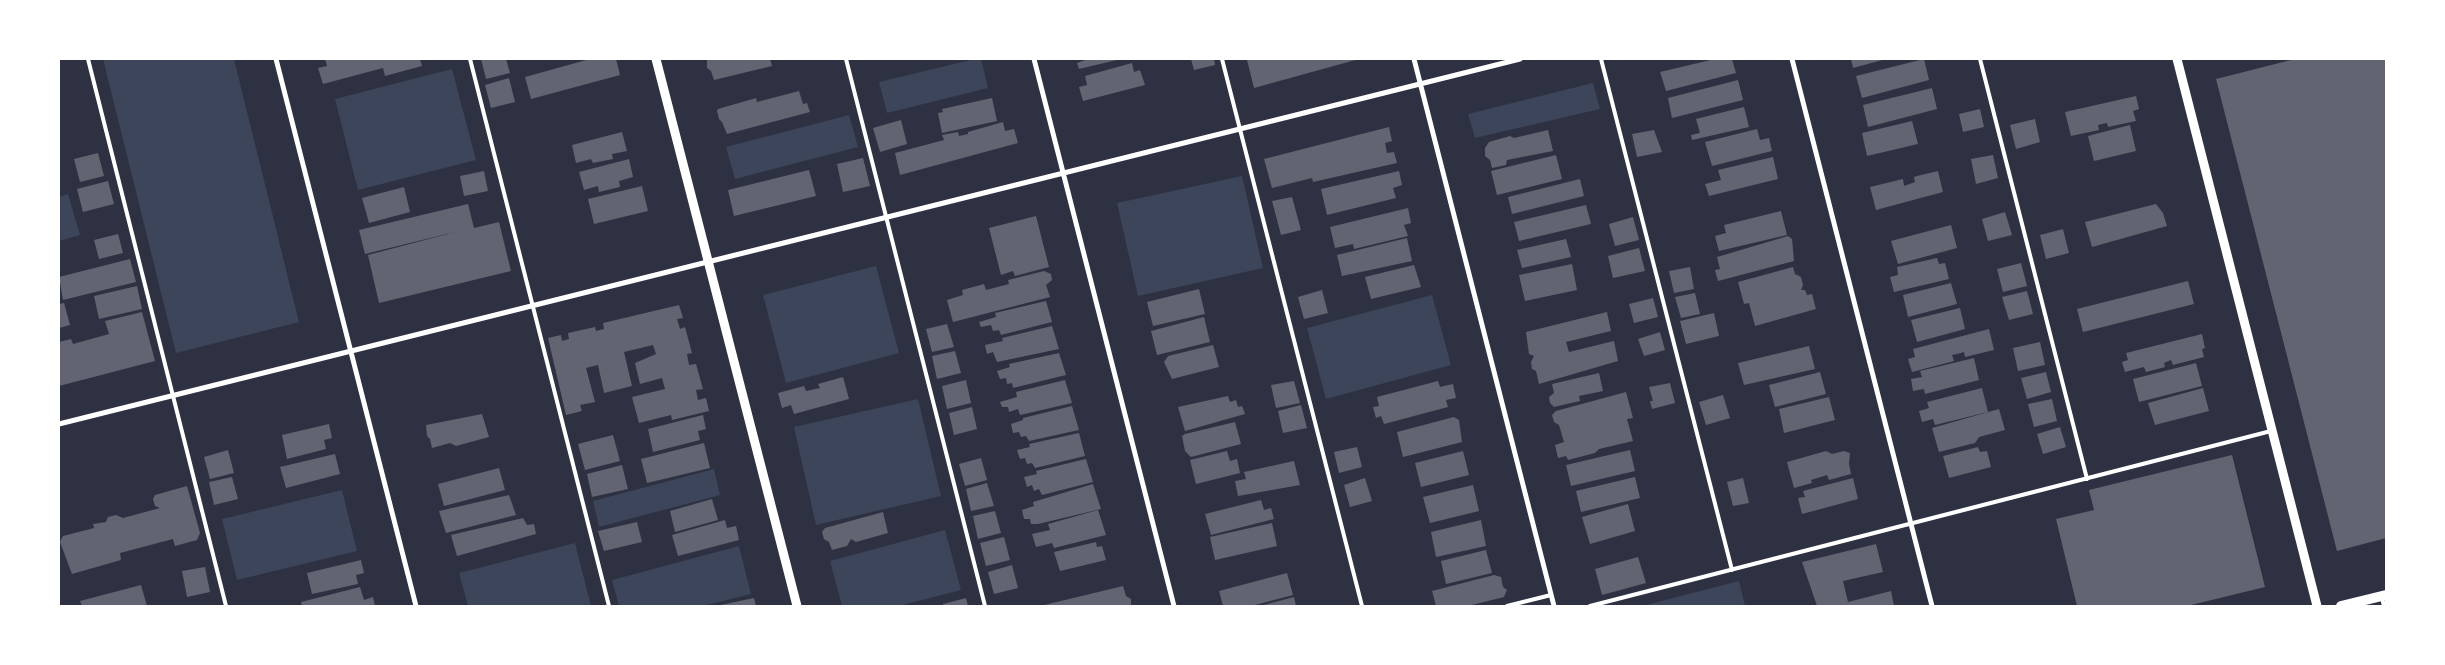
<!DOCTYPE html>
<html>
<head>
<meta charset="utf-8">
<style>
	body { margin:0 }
	#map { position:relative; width:2445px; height:665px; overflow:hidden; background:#2d3142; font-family:"DM Sans",sans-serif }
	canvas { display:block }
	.frame { position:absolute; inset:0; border:60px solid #fff; pointer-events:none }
</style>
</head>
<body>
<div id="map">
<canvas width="2445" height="665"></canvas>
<div class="frame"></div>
</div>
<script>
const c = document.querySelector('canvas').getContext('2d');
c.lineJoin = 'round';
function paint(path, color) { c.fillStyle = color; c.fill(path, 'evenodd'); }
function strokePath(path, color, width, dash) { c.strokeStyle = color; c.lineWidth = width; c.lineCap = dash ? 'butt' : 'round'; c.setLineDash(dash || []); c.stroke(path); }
paint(new Path2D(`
	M103,59H234L299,322L176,353Z
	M975,59H981L988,88L887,113L879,82Z
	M452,69L476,160L358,190L335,99Z
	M1593,83L1600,109L1475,138L1468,114Z
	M849,115L858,147L735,179L726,147Z
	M1242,176L1263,268L1138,296L1117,203Z
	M68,194L80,235L59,241V197Z
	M876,266L899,353L786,383L763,295Z
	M1432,295L1451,365L1326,399L1307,328Z
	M918,399L941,496L816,525L794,427Z
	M714,469L720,495L599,527L593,501Z
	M342,490L357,551L237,580L222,519Z
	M945,530L961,590L899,606H842L830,561Z
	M575,543L591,606H468L459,573Z
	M739,546L751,594L703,606H619L612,580Z
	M1739,581L1745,606H1642Z`), '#3c4559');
paint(new Path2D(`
	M325,59H420L422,66L385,76L383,68L323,84L318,68L327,66Z
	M481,59H506L510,73L486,79Z
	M590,59H616L620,75L531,99L525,77Z
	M707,59H770L772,66L714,80L711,71L707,68Z
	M1088,59H1121L1079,69L1077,63Z
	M1191,59H1214L1215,65L1194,70Z
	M1252,59H1359L1254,88L1247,60Z
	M1715,59H1732L1736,73L1666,91L1660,72Z
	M1851,59H1886L1853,68Z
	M1924,59L1929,80L1862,98L1856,76Z
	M2295,59H2386V538L2337,551L2216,79Z
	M1132,63L1134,72L1140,70L1145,85L1083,101L1079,87L1087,85L1085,76Z
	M509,78L515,102L491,108L485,85Z
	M1738,80L1743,100L1672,118L1668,98Z
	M1932,88L1937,109L1868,127L1863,105Z
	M799,91L803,104L807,103L810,112L727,134L722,122L719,119L717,111L718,109L756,98L757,102Z
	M2136,96L2139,109L2133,111L2136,121L2108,127L2107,123L2098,125L2099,130L2071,136L2065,112Z
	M992,98L997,121L942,133L938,113L943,112L942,109Z
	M1744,107L1749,127L1692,140L1691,135L1700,133L1696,119Z
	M1980,109L1984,127L1963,132L1959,114Z
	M2035,119L2040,142L2016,149L2010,125Z
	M901,120L907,144L880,152L873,128Z
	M1912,121L1918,144L1867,156L1862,133Z
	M1003,122L1005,131L1014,129L1018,143L900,175L895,153L944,140L942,135L958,132L959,136L968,134V132Z
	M2130,125L2136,151L2094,161L2088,136Z
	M1389,127L1392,141L1385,143L1387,153L1394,152L1397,163L1313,182L1312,178L1272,188L1264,159Z
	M1757,129L1760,140L1769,138L1772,151L1712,166L1705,142Z
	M1548,130L1553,151L1507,160L1506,165L1492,168L1490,160L1485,156V148L1489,142L1510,136L1514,138Z
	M1654,130L1662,152L1637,157L1632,134Z
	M622,132L627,151L612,154L613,159L593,163L591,159L576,163L572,145Z
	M98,153L104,176L80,182L74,159Z
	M1556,155L1562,179L1497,195L1491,171Z
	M1993,155L1998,178L1976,184L1971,159Z
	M1773,157L1778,179L1709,196L1705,184L1721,180L1718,170Z
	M863,158L870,186L843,192L837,164Z
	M629,159L633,177L619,181L620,187L599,192L598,186L584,190L579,172Z
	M809,170L816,196L734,216L728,190Z
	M484,171L488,191L464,196L460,176Z
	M1399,171L1402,185L1393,188L1396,198L1327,215L1321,189Z
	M1938,171L1943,192L1876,210L1870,187L1903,179L1904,186L1915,182L1914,177L1917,176Z
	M1580,179L1584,196L1512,214L1508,197Z
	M108,181L114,204L83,212L77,189Z
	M642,186L648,211L594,224L588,199Z
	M404,187L410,212L369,223L362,198Z
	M1292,197L1301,230L1281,235L1272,201Z
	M468,204L474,228L499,222L511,271L379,303L368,255L459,231L365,254L359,230Z
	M2156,204L2163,213L2167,226L2092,247L2085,222Z
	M1586,205L1591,224L1519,241L1514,222Z
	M1408,208L1411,223L1404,225L1408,236L1354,249L1353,244L1335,248L1330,227Z
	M1781,211L1787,235L1719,251L1715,236L1726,233L1724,225Z
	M2005,212L2012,235L1988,241L1982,219Z
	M1036,216L1049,267L1015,276L1013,271L1001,275L989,228Z
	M1633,217L1639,240L1615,246L1609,224Z
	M1951,225L1957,248L1898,264L1891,241Z
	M2063,229L2069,253L2046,259L2040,235Z
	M118,234L123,253L99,259L94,240Z
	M1788,236L1792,239L1794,261L1718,281L1715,270L1720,269L1717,257Z
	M1407,238L1412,261L1342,276L1337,255Z
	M1566,239L1571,257L1522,268L1517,250Z
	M1639,248L1645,271L1613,278L1608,256Z
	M1937,258L1939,264L1945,263L1949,279L1894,292L1890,277L1898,275L1897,267Z
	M130,259L136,282L63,300L59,277Z
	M2021,263L2027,286L2003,292L1997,269Z
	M1572,264L1577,290L1525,301L1519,275Z
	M1414,265L1421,287L1371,299L1365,277Z
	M1690,267L1694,289L1674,293L1669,271Z
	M1793,267L1795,274L1801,277L1803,285L1801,290H1805L1807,295L1812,294L1816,309L1755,326L1749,303L1744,304L1738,282Z
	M1044,271L1051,274L1052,280L1046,285L1050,297L953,322L947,300L963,295L962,290L984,284L986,290L1009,284L1008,280Z
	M2188,281L2194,304L2083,332L2077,309Z
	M1951,283L1957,304L1908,317L1903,295Z
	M137,286L142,309L99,319L94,296Z
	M1199,289L1205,314L1153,326L1147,302Z
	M1322,290L1328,313L1304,319L1298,297Z
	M2027,291L2033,314L2009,320L2002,297Z
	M1695,293L1700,314L1681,318L1675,297Z
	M1653,298L1658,317L1634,323L1629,304Z
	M1046,301L1052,322L1001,335L999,330L993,331L991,325L981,327L979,322L996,317L995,313Z
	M64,303L70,325L59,328V304Z
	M679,305L683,318L677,319L680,329L685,327L692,353L687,354L689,365L696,364L703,389L696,390L698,400L706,398L709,411L672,420L671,415L639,423L632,397L665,389L662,378L640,384L635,363L656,354L653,345L624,352L632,386L604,393L598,365L586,368L595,402L580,405L582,411L566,415L548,338L561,335L562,341L569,339L568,333L595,327L596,331L604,329L603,323Z
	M1960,308L1965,329L1917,342L1911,320Z
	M142,312L155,361L59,386V342L71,339L73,344L109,334L105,321Z
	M1607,312L1611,331L1566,342L1569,352L1614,341L1618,361L1539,384L1536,371L1532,369L1531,362L1534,356L1529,354L1526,332Z
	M1714,313L1719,336L1686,344L1680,321Z
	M1204,317L1210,342L1157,355L1151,331Z
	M947,324L954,347L932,352L926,329Z
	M1052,326L1059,349L997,362L993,352L987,354L985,345L1003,341L1002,338Z
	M1989,329L1994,350L1965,357L1964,352L1957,354L1952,355L1954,361L1912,372L1908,359L1915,357L1913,349Z
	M1660,332L1665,350L1644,356L1638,339Z
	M2202,334L2205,348L2202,349L2204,357L2173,365L2171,360L2164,363L2165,367L2146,372L2144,367L2125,372L2122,362L2128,360L2126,353Z
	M2040,342L2045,365L2018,371L2013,348Z
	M1213,345L1219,367L1172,379L1164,362L1168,356Z
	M1809,346L1815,369L1744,385L1738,363Z
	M955,351L961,373L937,379L932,356Z
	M1059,353L1066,375L1013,388L1012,383L1007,384L1006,378L1000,379L997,371L1010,367L1009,364Z
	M1974,358L1979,380L1925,394L1924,389L1913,391L1911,379L1922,377L1920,371Z
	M2196,363L2202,386L2139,402L2133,379Z
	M1820,372L1826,394L1775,407L1769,385Z
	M2046,372L2051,392L2027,399L2021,378Z
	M1599,373L1603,391L1579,396L1580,401L1554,407L1550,403L1549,397L1554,393L1552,384Z
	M843,377L849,399L794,414L791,405L782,408L778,393L804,386L806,391L820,388L818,384Z
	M966,380L971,403L947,409L942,386Z
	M1065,380L1072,403L1020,415L1018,409L1009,412L1008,407H1002L1000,402L1017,397L1016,392Z
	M1294,381L1300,403L1276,408L1271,385Z
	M1438,381L1440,387L1453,384L1456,398L1446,400L1448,407L1384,424L1381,416L1376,418L1373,407L1379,406L1377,397Z
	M1670,383L1675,403L1652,409L1650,401H1653L1649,387Z
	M1982,388L1988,412L1935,425L1933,419L1922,422L1919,411L1929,408L1927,402Z
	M2203,388L2209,411L2155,425L2148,403Z
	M1626,392L1633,418L1627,419L1633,441L1599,449L1595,453L1568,460L1566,456L1558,458L1555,445L1564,442L1559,425L1554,422L1552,415L1556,411Z
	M1723,395L1730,418L1706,425L1699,402Z
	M1228,396L1230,402L1236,400L1238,407L1242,406L1245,414L1185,431L1178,407Z
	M1829,397L1835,420L1784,433L1779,409Z
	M2052,399L2057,421L2034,427L2028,404Z
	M1301,405L1307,428L1283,433L1278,411Z
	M1072,406L1079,430L1029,441L1026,436L1021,437L1019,432L1013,433L1011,424L1023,420V418Z
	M972,407L977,429L954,435L949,413Z
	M1999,409L2005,430L1979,437L1975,443L1939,452L1932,428Z
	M482,414L489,437L456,446L450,443L432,448L430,439L427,436L426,425Z
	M703,415L706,429L698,431L700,440L653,452L648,429Z
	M1454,417L1459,420L1462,442L1403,457L1397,432Z
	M1235,422L1241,444L1191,457L1185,451L1182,436L1185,434Z
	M329,424L332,438L324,440L326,449L287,459L282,435Z
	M2060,427L2066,447L2043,454L2037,434Z
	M1079,433L1085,456L1035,468L1032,463L1027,464L1025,458L1020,459L1017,450L1030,447L1029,444Z
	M613,435L620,461L585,470L578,444Z
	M704,443L710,468L647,483L641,459Z
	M1357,447L1362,467L1339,473L1334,452Z
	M1978,447L1980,452L1987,451L1991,467L1949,478L1943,456Z
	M228,450L234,473L210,479L204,457Z
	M1630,450L1635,471L1571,486L1566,465Z
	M1227,451L1230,461L1237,459L1240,473L1196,484L1190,460Z
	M1463,451L1469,475L1421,487L1415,463Z
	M1826,451L1832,454L1844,451L1850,453L1849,464L1851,474L1829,480L1827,475L1811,480L1812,483L1794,488L1787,462Z
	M335,454L340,474L286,488L280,467Z
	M2232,455L2265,587L2187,606H2077L2056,519L2094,510L2089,490Z
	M981,458L987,480L965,486L959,464Z
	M1086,459L1093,482L1042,495L1039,489L1034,491L1032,485L1027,487L1024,477L1037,474L1036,471Z
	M1294,461L1300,485L1238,496L1235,481L1246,479L1244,472Z
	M622,465L628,489L592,497L587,474Z
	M499,468L505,490L444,506L438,484Z
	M232,477L238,499L214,505L209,482Z
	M1635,477L1640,498L1581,512L1576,491Z
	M1365,478L1372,501L1350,507L1344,485Z
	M1743,478L1749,503L1733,506L1727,482Z
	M1853,478L1858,499L1802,514L1798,498L1805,497L1803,491Z
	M987,483L994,506L971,511L966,489Z
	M1093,484L1101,509L1038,524H1031L1030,519H1024L1022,510L1034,506L1033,502Z
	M1473,485L1479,511L1430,523L1423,497Z
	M187,486L200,533L197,540L175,546L173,539L120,553L121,560L72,574L60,542L63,536L94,528L93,524L106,522L108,517L116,515L123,518L160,508L155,506L153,499L155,495Z
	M509,495L516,515L446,533L439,511Z
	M712,499L718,520L675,532L670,511Z
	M1261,500L1264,510L1271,508L1274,519L1211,535L1205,514Z
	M1628,504L1635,531L1590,544L1582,517Z
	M1098,510L1106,535L1054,548L1052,543L1036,547L1032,534L1050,530L1048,524Z
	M995,511L1001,533L978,539L973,516Z
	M883,512L888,533L856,542L851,539L847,546L832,550L829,542L824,539L822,532L825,528Z
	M523,518L527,525L534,524L536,534L457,556L451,535Z
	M725,520L727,528L736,526L739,540L678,556L672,535Z
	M1481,520L1486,546L1436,557L1431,532Z
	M637,522L642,542L604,551L598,531Z
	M1272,523L1277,546L1215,560L1210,537Z
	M1004,537L1010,560L986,566L980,543Z
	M1096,542L1097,547L1102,546L1106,560L1060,571L1054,552Z
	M1876,544L1883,572L1843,581L1848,602L1891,591L1894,606H1817L1802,562Z
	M1486,550L1492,573L1446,584L1441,561Z
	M1638,557L1646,583L1602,595L1595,569Z
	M361,560L364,573L356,575L358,584L312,594L307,573Z
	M1012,565L1018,588L994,594L988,572Z
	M205,567L210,592L187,597L182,571Z
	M1287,573L1293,595L1251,606H1223L1219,591Z
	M1494,575L1501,577L1503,587L1507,590L1504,597L1468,606H1436L1432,591Z
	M141,585L147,606H82L80,601Z
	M1123,586L1126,596L1131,599V606H1040Z
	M360,587L364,600L373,597L375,606H302L301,602Z
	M1294,597L1296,606H1260Z
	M754,598L756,606H721V605Z
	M966,598L968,606H943V604Z`), '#626471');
strokePath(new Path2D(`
	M88,59L226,606
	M470,59L609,606
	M846,59L985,606
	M1222,59L1362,606
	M1601,59L1732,570
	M1980,59L2087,479
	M2382,598L2384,606
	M1507,606L1551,595
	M1590,606L2271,431`), '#fff', 4);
strokePath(new Path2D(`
	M276,59L416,606
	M1034,59L1174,606
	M1414,59L1554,606
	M1792,59L1932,606
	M59,424L1520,59`), '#fff', 5);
strokePath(new Path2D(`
	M656,59L797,606
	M2177,59L2317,606`), '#fff', 9);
strokePath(new Path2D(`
	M2341,606L2386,595`), '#fff', 10);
</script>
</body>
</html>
